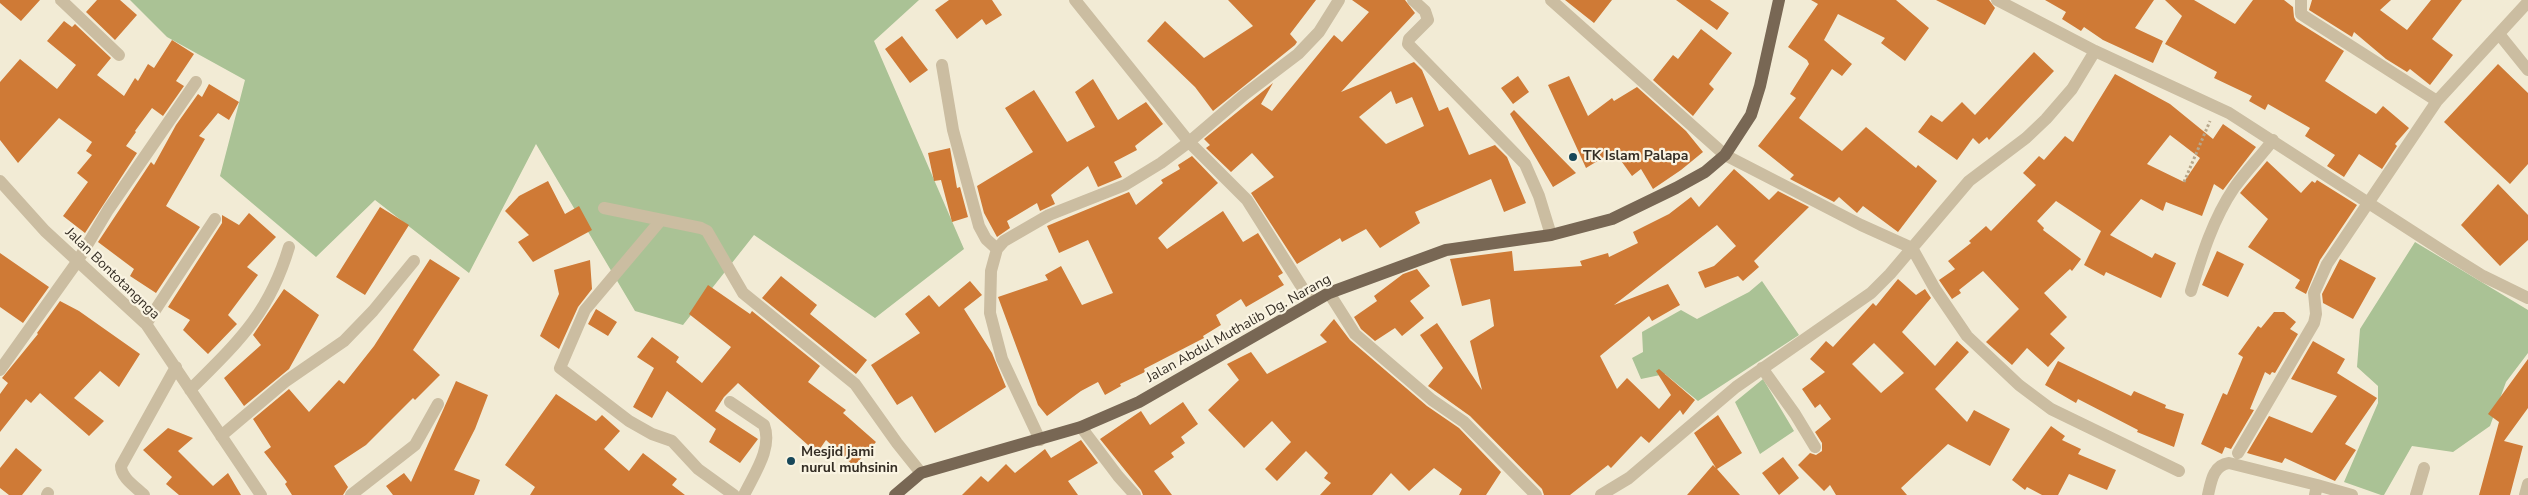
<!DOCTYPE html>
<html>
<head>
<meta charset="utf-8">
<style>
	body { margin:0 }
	canvas { display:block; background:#f2ebd5 }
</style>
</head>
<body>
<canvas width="2528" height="495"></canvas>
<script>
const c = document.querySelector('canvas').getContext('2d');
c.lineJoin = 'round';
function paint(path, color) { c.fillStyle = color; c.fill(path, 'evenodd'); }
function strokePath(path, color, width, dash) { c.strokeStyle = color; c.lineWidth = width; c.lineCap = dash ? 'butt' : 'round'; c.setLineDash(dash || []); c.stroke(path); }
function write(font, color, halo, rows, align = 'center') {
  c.font = font + ' "Nunito Sans",sans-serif'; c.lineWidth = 4.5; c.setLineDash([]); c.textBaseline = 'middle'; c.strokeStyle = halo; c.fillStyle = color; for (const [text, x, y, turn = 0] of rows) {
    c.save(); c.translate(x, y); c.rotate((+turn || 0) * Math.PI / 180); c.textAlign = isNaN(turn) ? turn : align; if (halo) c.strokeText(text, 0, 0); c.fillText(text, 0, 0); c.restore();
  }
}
paint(new Path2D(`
	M130,0H919L874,41L964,249L875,318L754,235L683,325L635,311L536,144L469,273L375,200L316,257L220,176L245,80L167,37Z
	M2415,242L2528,310V353L2506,382L2490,426L2453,452L2412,446L2384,495H2381L2344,482L2378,403V386L2357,367L2360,329Z
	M1762,281L1799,335L1698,401L1665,374L1641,379L1632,358L1643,352L1642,332L1681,310L1697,319L1749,292Z
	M1763,379L1794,431L1760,454L1735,402Z`), '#aac295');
paint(new Path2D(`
	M0,0H40L21,21L0,3Z
	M97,0H120L137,15L115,40L86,12Z
	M949,0H992L1002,15L986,25L982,19L957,39L935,10Z
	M1228,0H1316L1290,34L1297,42L1295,45L1213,111L1195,87L1147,41L1165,21L1204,58L1253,26Z
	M1352,0H1405L1415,13L1341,92L1414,62L1422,70L1439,111L1448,107L1469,155L1495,145L1507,157L1526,203L1504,212L1491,179L1415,212L1420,223L1380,248L1366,229L1342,242L1340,238L1297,264L1251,193L1274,177L1252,153L1231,172L1206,148L1210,145L1204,139L1273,83L1261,104L1272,111L1334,35L1342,42L1369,12ZM1391,91L1396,104L1412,97L1424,126L1386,144L1359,117Z
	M1565,0H1612L1594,23Z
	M1676,0H1710L1729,13L1717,30Z
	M1811,0H1896L1929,28L1905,61L1881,43L1885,38L1838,14L1824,40L1852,64L1842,76L1832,69L1799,118L1842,151L1866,127L1916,168L1918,165L1937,181L1898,232L1863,206L1857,213L1839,197L1834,202L1790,179L1794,175L1758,146L1796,98L1790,94L1809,64L1807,60L1788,47L1818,4Z
	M1936,0H1989L1995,8L1985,25Z
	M2045,0H2154L2135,28L2163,41L2153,63L2103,40L2084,27L2081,31L2062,19L2066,12Z
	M2165,0H2194L2235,24L2253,0H2284L2293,7L2294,17L2296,21L2344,51L2325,81L2376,114L2383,106L2409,128L2395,144L2397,146L2382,169L2359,154L2344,177L2327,166L2335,155L2305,136L2310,128L2268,104L2265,110L2249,101L2252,96L2214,78L2217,72L2165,44L2182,16Z
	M2312,0H2391L2380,10L2407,30L2431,0H2462L2432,39L2453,55L2430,85L2410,69L2407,72L2386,59L2354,32L2352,37L2309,10Z
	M64,21L72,27L75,24L111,58L97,75L124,96L135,78L138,81L148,64L154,68L172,40L194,54L176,81L184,86L163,116L152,108L135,131L136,132L126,146L137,153L85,233L63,216L88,182L77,173L92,155L86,151L92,142L59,118L18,163L0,140V82L20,59L57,89L76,65L47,41Z
	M1701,29L1732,53L1709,84L1714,89L1693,116L1653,80L1673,55L1678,59Z
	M902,36L928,70L910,83L885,49Z
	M2034,52L2054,71L1989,140L1987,137L1979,144L1973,138L1957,160L1918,132L1931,115L1942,122L1962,102L1975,115Z
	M2498,64L2528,93V164L2510,184L2444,122Z
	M2115,74L2170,104L2213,139L2223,124L2256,147L2223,190L2214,184L2202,216L2166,202L2163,211L2141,199L2110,235L2152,258L2155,253L2176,263L2161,298L2106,272L2104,276L2084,265L2101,231L2056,201L2037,221L2044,228L2043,230L2081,259L2072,271L2070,269L2044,293L2067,317L2050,334L2065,348L2048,367L2027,348L2012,365L1986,342L2019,309L1983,271L1959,290L1961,293L1952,299L1939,280L1955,269L1948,261L1971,243L1969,241L1986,226L1991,231L2036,185L2023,173L2039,156L2044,160L2065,136L2073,142ZM2170,135L2200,158L2184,182L2147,164Z
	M1518,76L1529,92L1513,104L1501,88Z
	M1569,76L1588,116L1612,98L1614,101L1637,87L1686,131L1703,152L1681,170L1653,189L1641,169L1632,176L1614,151L1586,168L1548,85Z
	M1093,79L1118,120L1146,102L1163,124L1135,146L1137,150L1114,162L1122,177L1098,187L1088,166L1051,195L1055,204L1040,211L1037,203L1007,221L1010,228L997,237L984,213L977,186L1033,152L1005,108L1034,90L1067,142L1095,127L1075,92Z
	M209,84L239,102L229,120L218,113L199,136L205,139L166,206L200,227L156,293L130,276L134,269L98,242L151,162L154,165L176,125L198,94L202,97Z
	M1514,110L1576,173L1553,187L1510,114Z
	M950,148L957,188L960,187L968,217L952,222L941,180L934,181L928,153Z
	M1192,156L1218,183L1158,238L1167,249L1223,211L1243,242L1258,233L1283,273L1278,276L1284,285L1246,307L1241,299L1216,315L1221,325L1203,336L1204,338L1144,369L1145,372L1120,384L1121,386L1105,395L1098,382L1081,391L1047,416L1038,405L998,297L1048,280L1045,275L1061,266L1082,305L1113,293L1088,240L1059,253L1047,226L1129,192L1136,205L1163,183L1161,180L1180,169L1178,165Z
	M2267,161L2301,193L2312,181L2315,183L2317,180L2357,205L2320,260L2306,294L2295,288L2300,280L2248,247L2268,219L2240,193Z
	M1734,169L1769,200L1778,191L1809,207L1754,261L1759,267L1743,281L1738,276L1705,288L1698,272L1714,266L1736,246L1717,225L1614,305L1668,284L1680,305L1652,321L1649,316L1600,356L1617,389L1627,378L1659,409L1671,395L1656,371L1659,369L1695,400L1683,415L1680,410L1649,443L1641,436L1611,468L1608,465L1570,495H1544L1542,489L1470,416L1428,386L1443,368L1420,335L1437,323L1482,390L1470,341L1494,326L1490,299L1462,306L1450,259L1512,251L1514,271L1582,266L1580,261L1608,253L1609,257L1638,243L1633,232L1669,214L1691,197L1699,207Z
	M548,181L565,214L579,206L592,230L533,262L518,242L529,235L505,211L519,196Z
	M2498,184L2528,215V240L2500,266L2461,225Z
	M380,207L409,225L365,295L336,277Z
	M249,213L276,237L247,267L258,275L228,315L237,324L208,354L183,330L190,320L168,307L222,223V215L239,225Z
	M2217,251L2244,264L2228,297L2202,285Z
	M0,253L49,287L23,323L0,307Z
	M430,259L460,278L413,350L440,375L415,400L413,398L366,445L334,466L348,487L343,495H292L285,484L287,482L264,452L271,447L253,419L289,389L309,412L339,380L344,384L374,346Z
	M2340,259L2376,278L2353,319L2323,303L2322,294Z
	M590,260L592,289L578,307L559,349L540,336L559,294L554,270Z
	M1417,269L1430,286L1410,301L1424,318L1402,336L1395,328L1375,341L1361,329L1354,317L1377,301L1374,296L1403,274Z
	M781,276L817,305L810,314L867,360L856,374L762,298Z
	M1898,279L1916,295L1925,289L1931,298L1902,332L1935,366L1957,341L1969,352L1935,389L1967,422L1974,410L2010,429L1990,466L1948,444L1901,488L1907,495H1836L1830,485L1824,491L1798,465L1810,453L1816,455L1822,451V443L1815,432L1831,419L1820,404L1815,408L1802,389L1825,372L1810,359L1826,341L1833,347L1873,303L1876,306ZM1874,343L1904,373L1881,393L1852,364Z
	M970,281L982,295L964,309L992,353L1006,387L935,433L912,396L897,405L871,365L920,333L905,314L929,295L939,307Z
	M708,285L750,314L752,311L820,366L808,382L846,410L843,413L876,442L854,466L826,440L817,453L738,383L724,397L715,411L758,439L740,463L709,442L716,429L667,391L652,418L633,407L654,368L637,357L652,337L679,357L676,362L702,383L731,347L689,314Z
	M284,289L319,315L289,369L244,406L224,378L261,345L253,335Z
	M60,301L79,311L140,354L119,387L100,371L74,398L104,421L89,436L40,393L31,403L26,399L0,432V394L8,383L2,378L38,334L37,333Z
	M596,309L617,322L608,336L588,324Z
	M2274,312H2284L2296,322L2290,329L2298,334L2275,373L2272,372L2270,375L2265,372L2250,409L2254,410L2231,449L2225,447L2222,454L2201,444L2223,393L2227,395L2243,357L2238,354L2258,326L2261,328Z
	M1334,319L1350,340L1427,406L1459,428L1501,472L1486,495H1459L1462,489L1434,468L1409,491L1391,473L1372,495H1320L1331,483L1324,478L1328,473L1306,451L1277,481L1265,469L1291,442L1272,421L1244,448L1208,410L1239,380L1227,364L1251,352L1267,374L1327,342L1320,335Z
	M2313,341L2345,359L2337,373L2377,398L2345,444L2356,450L2335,481L2285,458L2282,463L2247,453L2269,416L2312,433L2337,396L2291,379Z
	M2528,359V408L2504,441L2523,446L2510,495H2479L2499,422L2488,414Z
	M2058,361L2131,396L2134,391L2166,405L2165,408L2184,414L2174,447L2137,432L2138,430L2078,399L2076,403L2045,385Z
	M456,381L488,395L475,429L454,470L480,480L474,495H393L386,486L404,473L411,482Z
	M556,394L596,421L602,415L620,431L604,449L629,471L643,453L677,479L672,485L685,495H530L535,487L505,465Z
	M1183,402L1198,424L1181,437L1185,443L1171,453L1174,457L1154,471L1172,495H1143L1141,490L1100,439L1141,411L1150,425Z
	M1718,415L1742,453L1717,469L1740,495H1687L1713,465L1716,468L1694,433Z
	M2051,426L2065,436L2062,440L2081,449L2078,454L2116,470L2107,490L2069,474L2058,495H2042L2027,487L2025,490L2012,480Z
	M168,428L193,438L178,451L213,486L228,473L241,495H179L166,484L172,477L143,450Z
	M1081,440L1098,463L1068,481L1078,495H962L981,476L988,482L1006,464L1015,473L1045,449L1051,458Z
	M16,448L42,470L22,495H9L0,488V468Z
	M1783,457L1799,478L1779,495L1762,473Z`), '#cf7a36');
strokePath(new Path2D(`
	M2184,182L2210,121`), '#b7a78b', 3, [2.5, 2.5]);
strokePath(new Path2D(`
	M61,0L119,55
	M1075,0L1189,142L1244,95L1298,54L1319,32L1339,0
	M1413,0L1425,11L1428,20L1409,39L1408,44L1525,164L1539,196L1551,235
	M1551,0L1725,155L1861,225L1912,248L1935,289L1967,336L2019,385L2051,409L2179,471
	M1997,0L2095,51L2229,113L2446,253L2483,276L2528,298
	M2301,0V14L2307,18L2437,101
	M2499,34L2528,70
	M942,65L953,130L979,226L986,239L997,249
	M0,181L45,231L146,324L261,495
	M604,208L701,228L707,231L743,293L855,384L897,443L921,473
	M661,220L585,310L560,368L629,421L652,434L672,441L698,469L734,495
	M2191,291C2202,255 2213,219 2234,188C2246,171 2261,156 2273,140
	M1329,293L1355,334L1432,400L1464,422L1536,495
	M146,324L215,219
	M1762,368L1795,414L1815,447
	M0,370L77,262L108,210L196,82
	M190,390C238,342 269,314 289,247
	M730,402L764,425C773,448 754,474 744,495
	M1081,427L1118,476L1135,495
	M221,436L286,381L344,341L373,311L414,261
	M1040,440L1002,359L990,313L991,271L997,249L1004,241L1049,215L1125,185L1161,163L1189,142L1247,200L1312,303
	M2238,453L2314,323L2316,314L2314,293L2327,264L2437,101L2528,2
	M2317,485L2352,495
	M47,495L48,493
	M144,495C136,487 121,478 121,466L176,367
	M351,495L415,445L438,404
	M1601,495L1629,478L1736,387L1871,293L1890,274L1969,181L2026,138L2046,119L2072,89L2095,51
	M2208,495C2211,482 2213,465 2229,463L2317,485L2315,495
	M2416,495L2424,468
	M2525,495L2528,484`), '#cbbda1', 12);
strokePath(new Path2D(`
	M895,495L921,473L1081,427L1139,402L1329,293L1446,250L1551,235L1612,219L1676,188L1705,172L1725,155L1751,115L1760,86L1779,0`), '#786754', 12);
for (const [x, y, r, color] of [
	[1573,157,5,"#174759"],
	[791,461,5,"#174759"]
]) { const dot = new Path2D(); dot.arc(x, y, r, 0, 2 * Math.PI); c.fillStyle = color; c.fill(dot); strokePath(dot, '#faf4e2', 2); }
write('bold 14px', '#342d24', '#faf4e2', [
	["TK Islam Palapa",1583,157],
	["Mesjid jami",801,453],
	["nurul muhsinin",801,469]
], 'left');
write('14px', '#342d24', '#faf4e2', [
	["Jalan Bontotangnga",112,274,44],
	["Jalan Abdul Muthalib Dg. Narang",1239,329,-29]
]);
</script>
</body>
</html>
